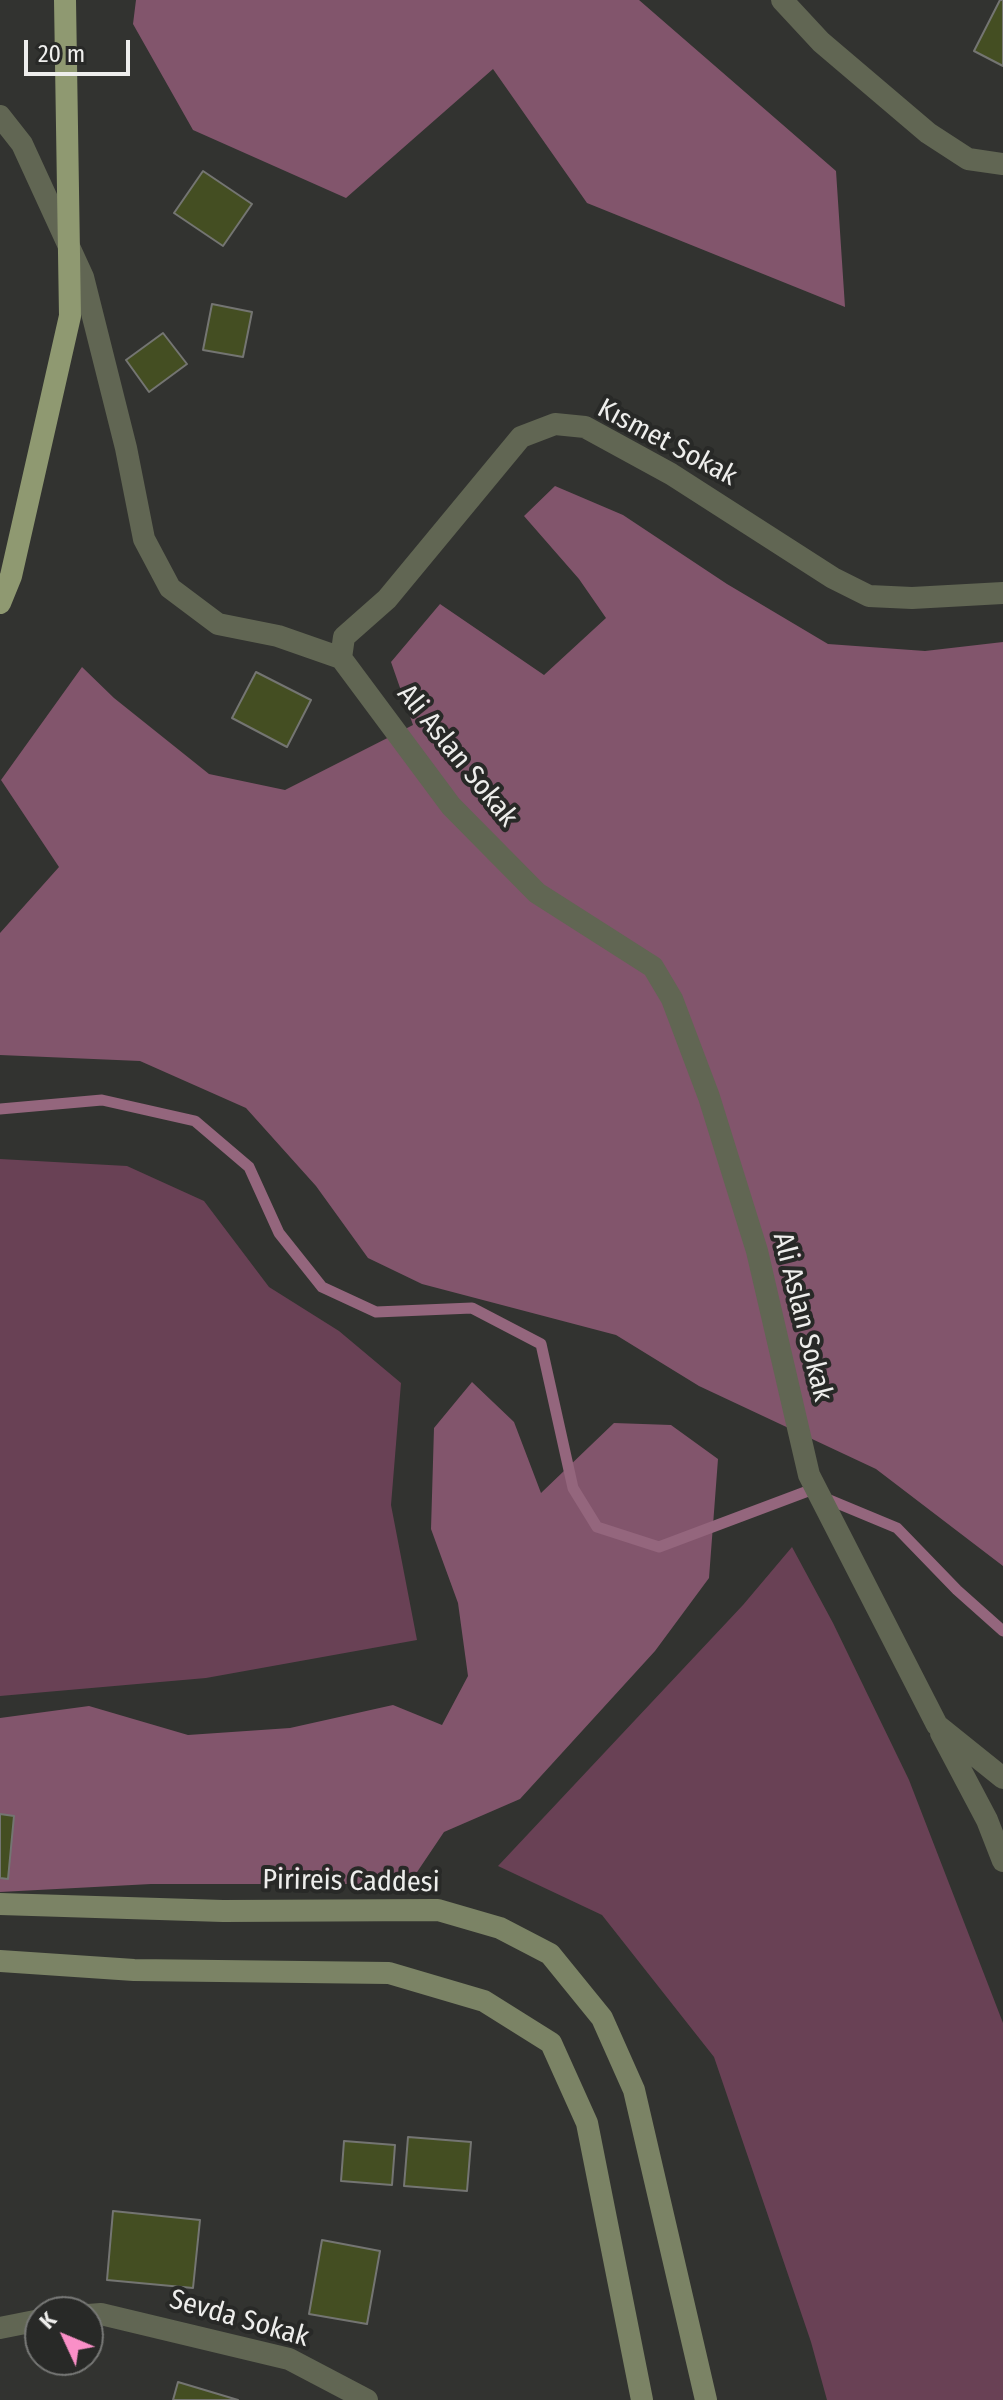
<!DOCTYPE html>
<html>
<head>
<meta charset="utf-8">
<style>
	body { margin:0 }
	#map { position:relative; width:1003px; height:2400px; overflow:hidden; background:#323330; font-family:"Fira Sans Condensed",sans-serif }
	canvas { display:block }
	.north { position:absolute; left:24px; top:2296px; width:80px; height:80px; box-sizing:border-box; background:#282927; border:2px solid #777876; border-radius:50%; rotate:314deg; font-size:22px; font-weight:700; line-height:32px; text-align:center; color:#eeeeec }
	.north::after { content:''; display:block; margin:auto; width:28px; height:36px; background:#fa8fc7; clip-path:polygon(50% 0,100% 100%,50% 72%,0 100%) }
	.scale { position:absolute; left:24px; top:40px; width:106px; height:36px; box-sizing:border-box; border:4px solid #eeeeec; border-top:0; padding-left:10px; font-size:24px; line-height:28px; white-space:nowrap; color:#eeeeec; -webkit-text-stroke:6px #282927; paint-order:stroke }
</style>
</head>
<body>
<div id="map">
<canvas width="1003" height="2400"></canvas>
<div class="north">K</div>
<div class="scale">20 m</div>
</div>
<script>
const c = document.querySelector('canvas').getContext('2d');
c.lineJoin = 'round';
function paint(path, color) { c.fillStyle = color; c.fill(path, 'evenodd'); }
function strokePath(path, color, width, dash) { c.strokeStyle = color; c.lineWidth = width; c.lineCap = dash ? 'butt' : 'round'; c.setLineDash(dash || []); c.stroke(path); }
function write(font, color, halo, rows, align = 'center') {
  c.font = font + ' "Fira Sans Condensed",sans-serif'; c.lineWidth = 8; c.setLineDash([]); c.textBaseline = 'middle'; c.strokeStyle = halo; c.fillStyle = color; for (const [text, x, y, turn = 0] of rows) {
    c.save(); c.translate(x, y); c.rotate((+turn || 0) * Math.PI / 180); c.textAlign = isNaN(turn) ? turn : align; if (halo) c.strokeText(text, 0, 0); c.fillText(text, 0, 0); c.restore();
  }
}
paint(new Path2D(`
	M0,1159L127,1166L204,1201L269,1287L339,1331L401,1383L391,1505L417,1640L206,1678L0,1696Z
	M792,1547L833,1623L909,1780L1003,2023V2400H827L811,2342L714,2057L602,1915L498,1866L743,1605Z`), '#694155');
paint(new Path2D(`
	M136,0H639L836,171L845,307L587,203L493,69L346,198L193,130L133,24Z
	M555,486L623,515L727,584L828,644L925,651L1003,642V1566L876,1469L699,1386L616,1335L422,1284L368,1258L316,1186L246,1108L140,1061L0,1055V933L59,867L1,780L82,667L114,698L209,774L285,790L413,725L391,662L440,604L544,675L606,618L579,579L524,516Z
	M472,1382L514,1422L541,1493L614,1423L671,1425L718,1459L709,1578L655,1651L520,1799L444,1832L409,1884H151L0,1892V1718L89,1706L188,1735L290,1728L393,1705L442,1725L468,1676L458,1603L431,1529L434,1428Z`), '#82556c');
strokePath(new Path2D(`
	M0,1109L102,1100L195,1121L249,1167L279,1233L322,1287L376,1312L472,1308L541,1344L573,1488L597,1527L659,1547L808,1491L897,1528L957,1590L1003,1631`), '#94667d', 11);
const building = new Path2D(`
	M1000,0H1003V66L974,51Z
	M203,171L252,204L223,246L174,213Z
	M212,304L252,312L243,357L203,350Z
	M163,333L187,364L149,392L126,360Z
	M256,672L311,700L287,747L232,718Z
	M0,1814L14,1816L8,1879L0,1878Z
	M408,2137L471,2142L467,2191L404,2186Z
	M344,2141L395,2145L392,2185L341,2181Z
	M113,2211L200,2220L193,2288L107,2280Z
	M322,2240L380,2251L367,2324L309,2314Z
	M178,2382L238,2400H173Z`);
paint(building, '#444e22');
strokePath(building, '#747572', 2);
strokePath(new Path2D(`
	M782,0L821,42L928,133L968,159L1003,164
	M0,116L22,144L83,277L126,448L144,539L170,588L218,624L278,636L341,658L451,806L537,893L653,967L672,999L709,1097L757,1251L809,1475L937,1725L1003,1778
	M341,658L344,637L387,599L521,437L555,424L585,427L671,474L833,578L869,596L912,598L1003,593
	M941,1733L987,1820L1003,1861
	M88,2315L101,2314L289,2359L367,2400
	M0,2328L40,2320`), '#616653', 22);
strokePath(new Path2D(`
	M0,1904L223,1911L438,1910L500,1928L550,1954L602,2018L634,2090L706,2400
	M0,1961L134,1970L389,1973L484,2001L551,2043L587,2123L642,2400`), '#7b8365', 22);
strokePath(new Path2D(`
	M0,603L11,576L70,316L65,0`), '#8f9971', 22);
write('28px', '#eeeeec', '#282927', [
	["Kısmet Sokak",667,443,28],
	["Ali Aslan Sokak",457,756,51],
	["Ali Aslan Sokak",802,1317,76],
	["Pirireis Caddesi",351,1882,1],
	["Sevda Sokak",239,2319,16]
]);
</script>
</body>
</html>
